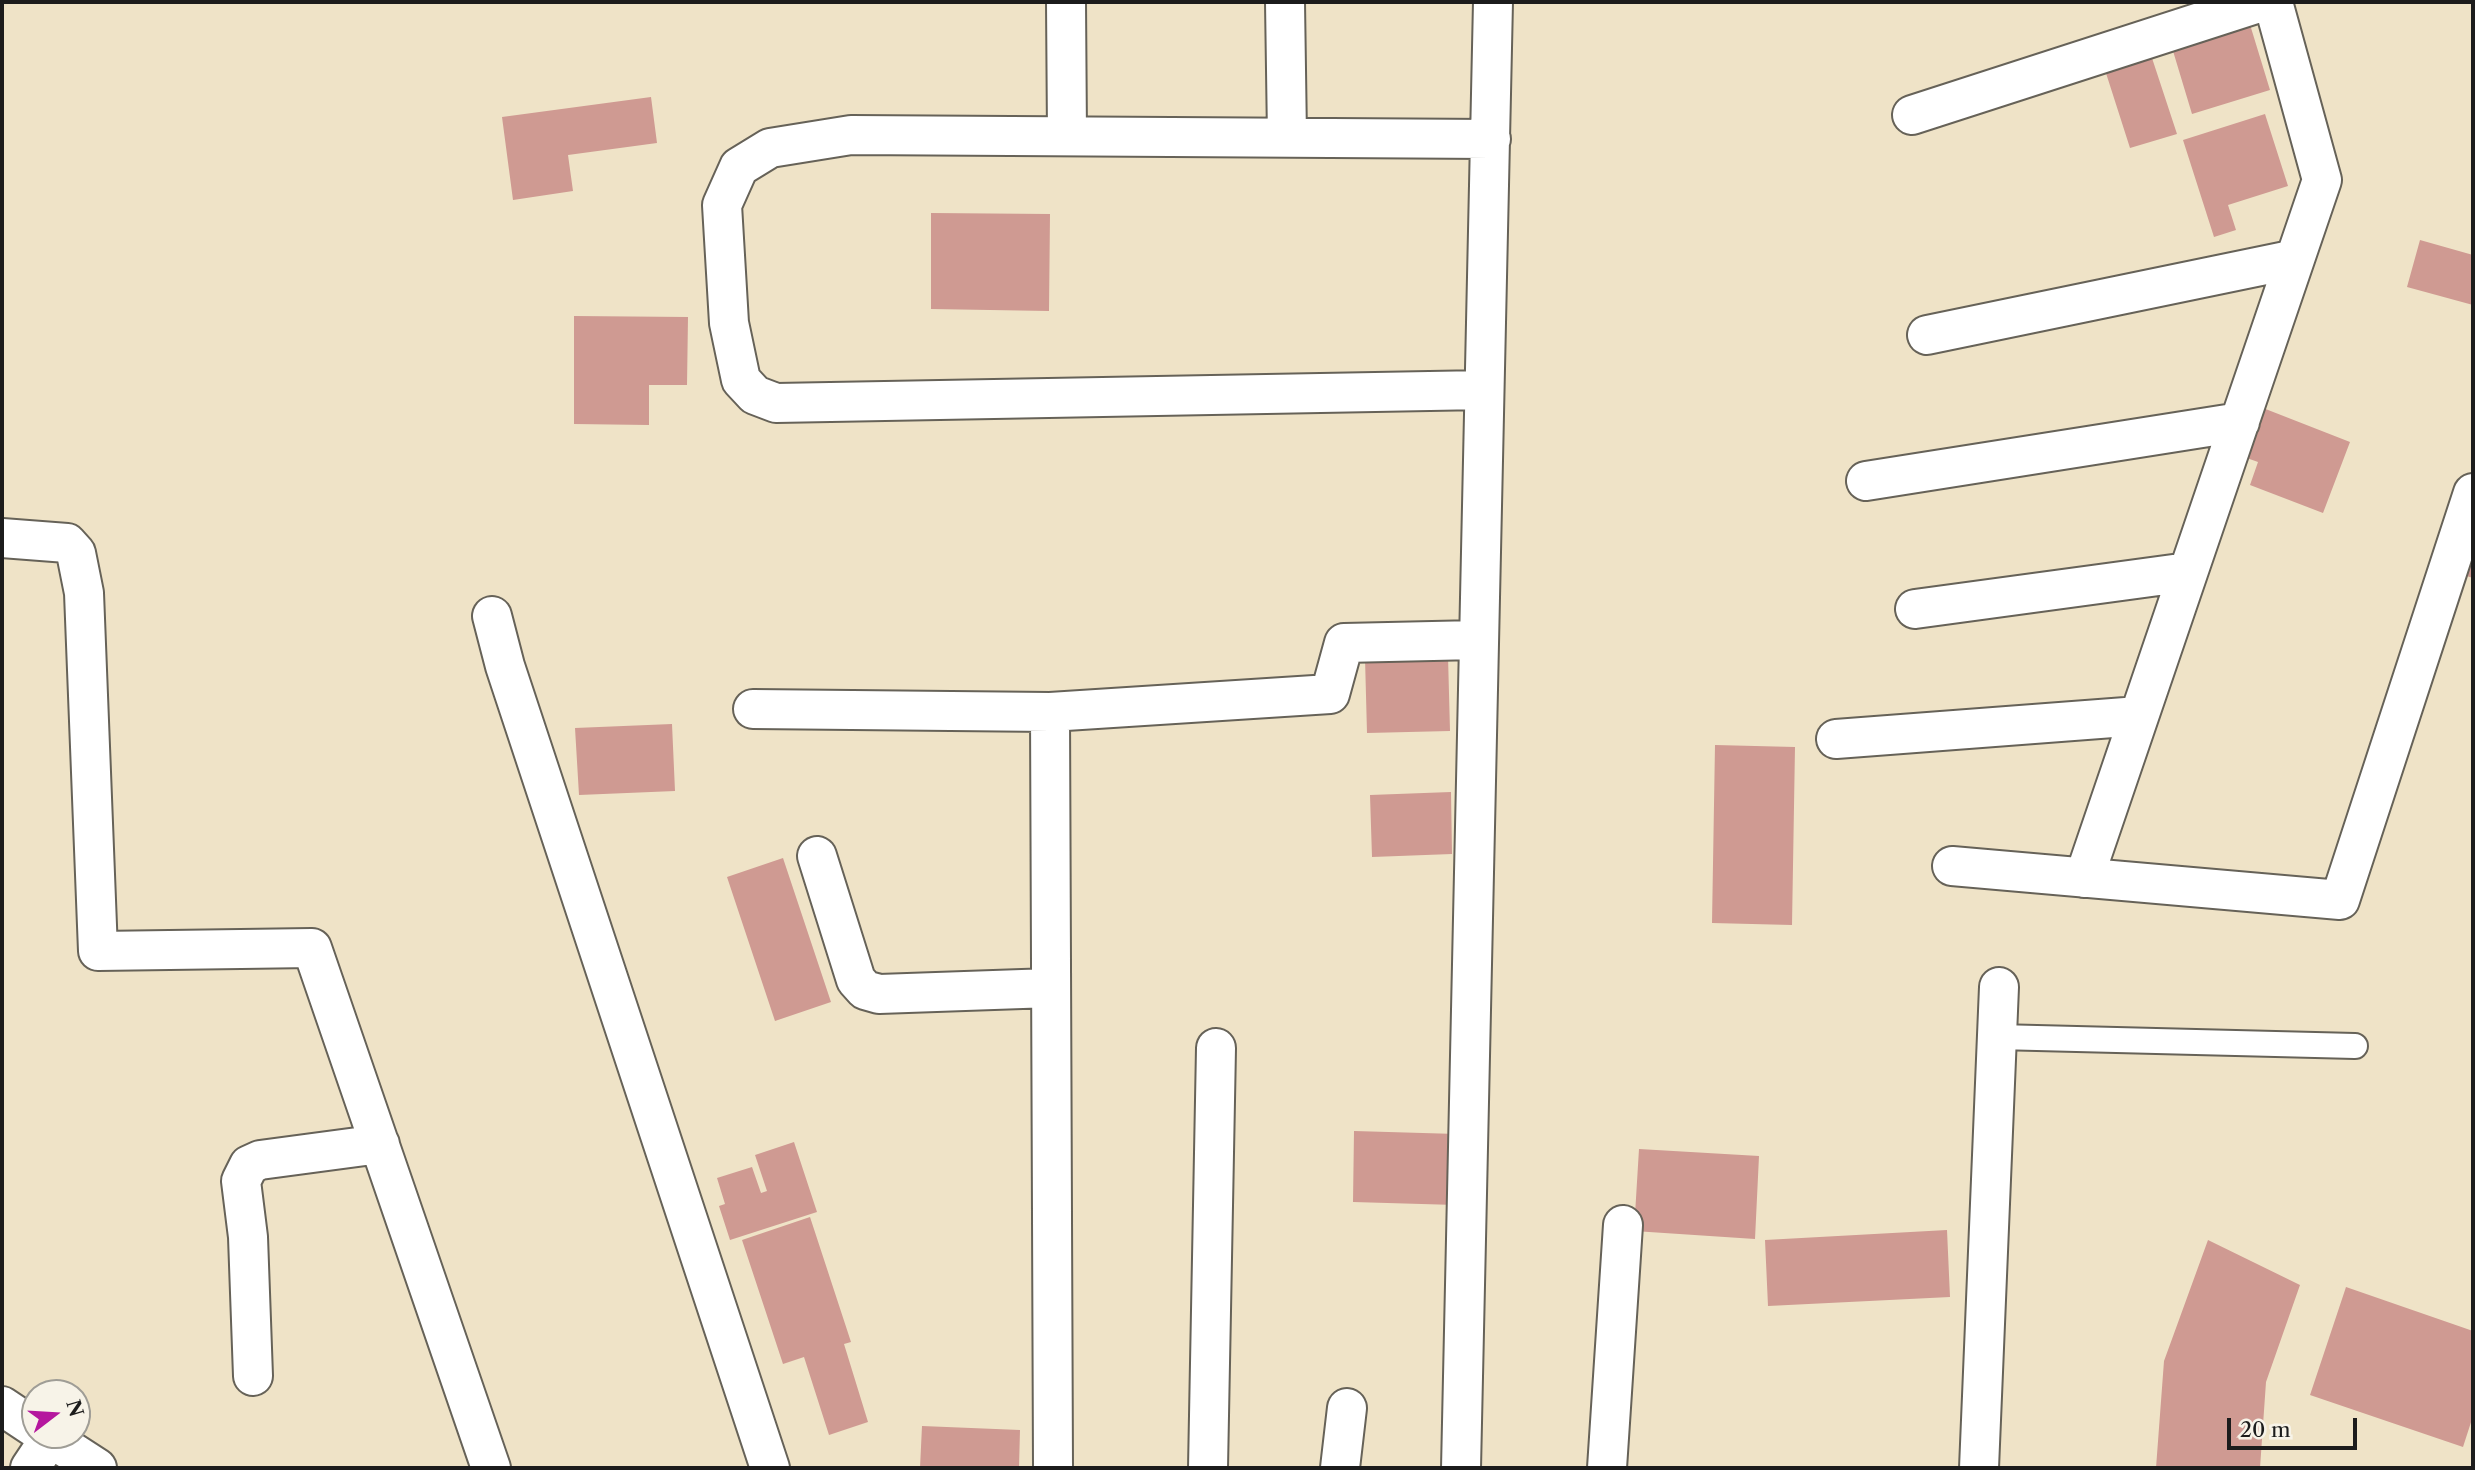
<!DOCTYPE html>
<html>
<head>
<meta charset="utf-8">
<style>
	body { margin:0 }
	#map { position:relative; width:2475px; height:1470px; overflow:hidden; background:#efe3c7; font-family:"Libre Caslon Text",serif }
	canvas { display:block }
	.frame { position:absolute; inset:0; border:4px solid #1c1c1c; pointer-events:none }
	.north { position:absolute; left:21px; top:1379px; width:70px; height:70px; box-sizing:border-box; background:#f7f3e8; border:2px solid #9f9d96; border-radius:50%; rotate:73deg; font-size:19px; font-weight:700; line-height:28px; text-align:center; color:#1c1c1c }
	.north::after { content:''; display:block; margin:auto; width:24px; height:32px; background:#b5179e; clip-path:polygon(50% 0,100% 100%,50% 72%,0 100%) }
	.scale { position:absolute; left:2227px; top:1418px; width:130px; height:32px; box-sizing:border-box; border:4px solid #1c1c1c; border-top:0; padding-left:9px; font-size:21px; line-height:24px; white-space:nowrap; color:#1c1c1c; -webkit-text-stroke:5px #f7f3e8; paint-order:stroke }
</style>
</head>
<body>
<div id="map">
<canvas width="2475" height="1470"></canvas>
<div class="frame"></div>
<div class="north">N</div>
<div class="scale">20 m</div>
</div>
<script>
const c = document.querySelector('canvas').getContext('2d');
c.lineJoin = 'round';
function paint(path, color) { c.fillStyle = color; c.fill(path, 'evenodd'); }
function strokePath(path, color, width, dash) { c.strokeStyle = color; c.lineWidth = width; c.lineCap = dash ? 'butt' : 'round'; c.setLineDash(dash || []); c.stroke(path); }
paint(new Path2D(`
	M2248,18L2270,90L2192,114L2170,41Z
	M2151,55L2177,134L2130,148L2105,70Z
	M651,97L657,143L568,155L573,191L513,200L502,117Z
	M2265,114L2288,186L2228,205L2236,230L2214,237L2183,140Z
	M931,213L1050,214L1049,311L931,309Z
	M2420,240L2473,255V305L2407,287Z
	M574,316L688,317L687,385H649V425L574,424Z
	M2263,408L2350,442L2323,513L2250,485L2258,462L2244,457Z
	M2473,522V578L2457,573Z
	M1448,656L1450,731L1367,733L1365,658Z
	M672,724L675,791L579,795L575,728Z
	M1715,745L1795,747L1792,925L1712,923Z
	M1451,792L1452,854L1372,857L1370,795Z
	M783,858L831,1002L775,1021L727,877Z
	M1354,1131L1457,1134L1456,1205L1353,1202Z
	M794,1142L817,1212L730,1240L719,1206L725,1204L717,1178L752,1167L761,1193L767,1191L755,1155Z
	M1639,1149L1759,1156L1755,1239L1634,1231Z
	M810,1217L851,1342L844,1344L868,1422L829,1435L804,1357L783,1364L742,1240Z
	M1947,1230L1950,1297L1768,1306L1765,1240Z
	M2208,1240L2300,1285L2266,1382L2260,1468H2156L2164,1361Z
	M2346,1287L2473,1331V1416L2463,1447L2310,1395Z
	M922,1426L1020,1430L1019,1468H920Z`), '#cf9a92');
const service = new Path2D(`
	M1997,1037L2355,1046`);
const minor = new Path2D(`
	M1066,2L1067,135
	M1285,2L1287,137
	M1912,115L2262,2
	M1927,335L2295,259
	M1484,390L776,403L755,395L741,380L729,323L722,205L739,167L770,148L851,135L1491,139
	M1866,481L2240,422
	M2,538L67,543L76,553L84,593L98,951L312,948L491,1468
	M1915,609L2188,572
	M492,616L505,666L770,1468
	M753,709L1050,712L1330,694L1344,643L1477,640
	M1050,712L1053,1468
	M1836,739L2139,716
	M817,856L856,980L865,990L879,994L1051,988
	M1952,866L2340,900L2473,493
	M2084,878L2322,180L2273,2
	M253,1376L248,1237L241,1181L249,1165L260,1160L380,1144
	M2,1406L35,1428
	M46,1435L97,1468
	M30,1468L50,1438
	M1208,1468L1216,1048
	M1340,1468L1347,1408
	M1461,1468L1493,2
	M1607,1468L1623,1225
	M1979,1468L1999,987`);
strokePath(service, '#666258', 28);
strokePath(minor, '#666258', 42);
strokePath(service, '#fff', 24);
strokePath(minor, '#fff', 38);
</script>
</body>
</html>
